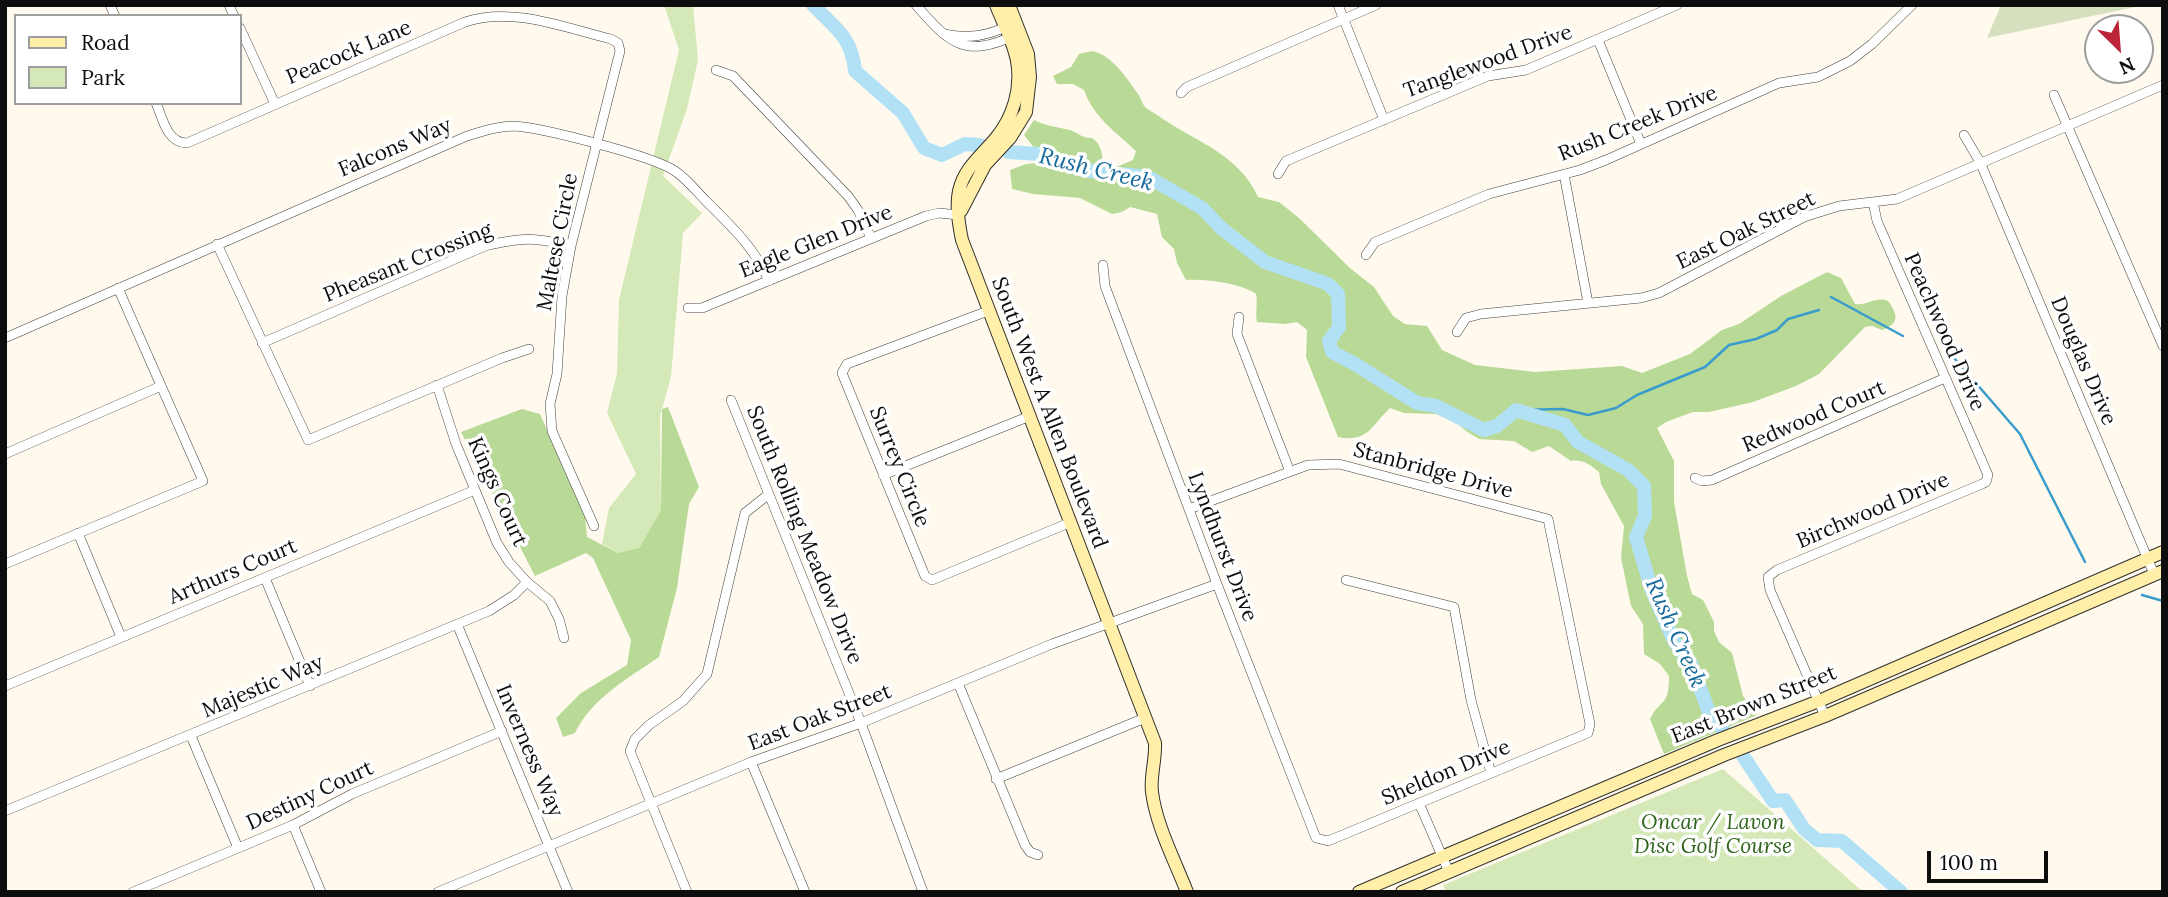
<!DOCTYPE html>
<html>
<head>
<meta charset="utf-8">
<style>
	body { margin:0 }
	#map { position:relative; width:2168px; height:897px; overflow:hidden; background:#fffaed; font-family:Lora,serif }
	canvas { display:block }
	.frame { position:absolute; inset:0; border:7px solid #0d0d0d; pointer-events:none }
	.legend { position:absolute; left:14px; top:14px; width:228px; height:91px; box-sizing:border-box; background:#fff; border:2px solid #9e9e9e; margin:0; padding:9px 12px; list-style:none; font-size:21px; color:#0d0d0d }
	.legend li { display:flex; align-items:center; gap:14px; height:35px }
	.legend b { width:35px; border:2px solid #9e9e9e }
	.north { position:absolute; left:2084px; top:14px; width:70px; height:70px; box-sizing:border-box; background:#fff; border:2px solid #9e9e9e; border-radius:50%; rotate:155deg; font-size:19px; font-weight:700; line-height:28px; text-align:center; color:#0d0d0d }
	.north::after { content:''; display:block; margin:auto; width:24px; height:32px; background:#bc2537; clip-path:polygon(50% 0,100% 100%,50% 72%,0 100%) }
	.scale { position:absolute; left:1927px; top:851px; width:121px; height:32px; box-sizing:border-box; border:4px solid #0d0d0d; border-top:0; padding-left:9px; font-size:21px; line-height:24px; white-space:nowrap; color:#0d0d0d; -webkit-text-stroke:5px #fff; paint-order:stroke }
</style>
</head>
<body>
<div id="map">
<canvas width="2168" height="897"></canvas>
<div class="frame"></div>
<ul class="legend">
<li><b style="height:9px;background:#ffefa8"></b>Road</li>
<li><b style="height:19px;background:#d4e9b7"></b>Park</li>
</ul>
<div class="north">N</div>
<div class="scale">100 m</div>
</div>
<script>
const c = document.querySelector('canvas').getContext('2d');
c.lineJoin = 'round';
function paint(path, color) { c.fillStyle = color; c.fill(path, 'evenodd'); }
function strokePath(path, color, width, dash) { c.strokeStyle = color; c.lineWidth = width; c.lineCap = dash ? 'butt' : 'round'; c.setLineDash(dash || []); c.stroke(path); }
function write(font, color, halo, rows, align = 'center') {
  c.font = font + ' Lora,serif'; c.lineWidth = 7; c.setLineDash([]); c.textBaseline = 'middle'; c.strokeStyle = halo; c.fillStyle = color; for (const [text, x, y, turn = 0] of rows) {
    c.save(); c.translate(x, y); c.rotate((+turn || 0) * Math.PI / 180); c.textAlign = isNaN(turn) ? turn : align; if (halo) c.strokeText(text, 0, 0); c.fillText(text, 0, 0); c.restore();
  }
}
paint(new Path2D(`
	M664,5H693L698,60L687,109L663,176L702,213L683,233L671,377L660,416L661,510L639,548L618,553L602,544L609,508L636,474L607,413L617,373L619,300L679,50Z
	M1723,769L1861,890L1867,892H1446L1443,885Z`), '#d4e9b7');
paint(new Path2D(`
	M1092,51C1112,55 1126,77 1138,94C1141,98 1142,104 1146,108C1150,111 1156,114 1160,117C1196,142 1239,154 1258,197L1279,202L1299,218L1351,269L1374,287L1393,316L1405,324L1427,326L1442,350L1475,365L1535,372L1622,366L1642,373L1690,354L1722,330L1739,324L1781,296L1827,272L1841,278L1855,304C1867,306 1876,296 1888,301C1898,315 1900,323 1882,330L1872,326L1865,327L1819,374L1796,386L1753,402L1709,412H1693L1666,422L1657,428L1674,461V502L1687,576L1692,594L1703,600L1714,622V631L1719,642L1732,653L1743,696L1757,715L1664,754L1650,719C1661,697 1669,708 1669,676L1660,664L1644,654L1643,624L1631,606L1621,558L1624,526L1601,484L1599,472C1590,465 1583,459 1571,461L1549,446L1532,452L1514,441L1479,439L1466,431L1452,419L1435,414L1404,413L1390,408C1371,426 1368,443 1338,437L1306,357L1307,330L1297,322L1285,324L1257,322C1255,312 1258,304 1256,294C1241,283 1204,279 1186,280L1177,263L1174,249L1162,237L1157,214L1130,207L1122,212L1112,214L1080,198L1033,194L1012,189L1010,170L1026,164L1038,163L1039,154L1024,135L1034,120C1046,126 1057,127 1070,130C1078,133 1082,138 1092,138C1102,145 1102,153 1103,165L1114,168L1133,160L1136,151C1116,132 1094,118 1084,90L1073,84H1057L1053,76L1071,67L1079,54Z
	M668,407L699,487L689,504L677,588L659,657C627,679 592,698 575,733L563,737L556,718L581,693L627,665L631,640L593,558L586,553L535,576L461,432L522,409L540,414L585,516L587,537L618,553L639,548L661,510L662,409Z`), '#b9d996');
paint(new Path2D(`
	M2001,5H2134L2135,7L1987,38Z`), '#d7e0be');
strokePath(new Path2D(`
	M1831,297L1903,336
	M1949,352L2020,434L2085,562
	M1516,410L1563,409L1588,415L1616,408L1637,395L1705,367L1729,345L1756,339L1777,330L1788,319L1819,310
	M2142,595L2163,601`), '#399ccc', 2.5);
strokePath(new Path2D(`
	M813,5C835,28 852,37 855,71L903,113L924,148L942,155L965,144L980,145
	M1008,152L1039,154L1082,170L1148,177L1202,208L1221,228L1265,262L1328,284L1338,294L1339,327L1329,341L1332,352L1355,364L1417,403L1436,406L1484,430L1497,426L1516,410L1565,425L1578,442L1628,470L1644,486L1645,516L1636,537L1652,591L1674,641L1691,664L1709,712L1725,732
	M1743,756L1773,801L1785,800L1804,829L1817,840L1842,841L1901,892`), '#b2e1f6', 14);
const street = new Path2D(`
	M110,5L115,16
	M229,5L234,16
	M916,5C949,43 965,59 1015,35
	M1338,5L1384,120
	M240,28L275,104
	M944,34C969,39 987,36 1010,25
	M1598,40L1641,144
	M716,70L733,76L848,196L858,210L871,238
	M1181,93L1187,87L1376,5
	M2054,95L2163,346
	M156,103C163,119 167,143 187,143L465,22C512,6 565,28 611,39L618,43L620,51L571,246L562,296L557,374L550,404L552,431L594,526
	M1964,135L1980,162L2154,574
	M1278,174L1286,161L1488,76L1526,70L1677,5
	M1564,174L1588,303
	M217,244L308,440L502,358L529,349
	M1366,255L1375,242L1489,194L1580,170L1606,160L1779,83L1818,77L1850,61L1872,44L1912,5
	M1103,265L1105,286L1217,584L1316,838L1328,841L1588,733L1590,724L1548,519L1339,464L1308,465L1189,509
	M688,308H702L926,216L939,213L959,215
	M988,311L847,364L842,373L925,576L932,580L1071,522
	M1239,317L1237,334L1290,472
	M1457,332L1466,318L1481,314L1641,298L1659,293L1804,217L1839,206L1897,199L2163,85
	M5,338L467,136C483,131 498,126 515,126C543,128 653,156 675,171C687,179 696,191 706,201C731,226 755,248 769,281
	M262,343L485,246C523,237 534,237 571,246
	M437,385L456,444L497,543L509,562L527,582L550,601L559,619L564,638
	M731,400L861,723L923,892
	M5,454L161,386
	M883,475L1030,416
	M1695,478L1702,481L1712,480L1945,378
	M78,533L121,637
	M5,564L203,481L118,288
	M265,578L310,686
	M1346,580L1454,607L1471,700L1491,773
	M457,624L568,892
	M958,683L1025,845L1030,852L1038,855
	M5,686L475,490
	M1825,716L1770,590L1768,577L1777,570L1982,484L1986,482L1988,475L1877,221L1873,202
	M191,736L238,848
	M751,762L805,892
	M996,779L1145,718
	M1419,803L1449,872
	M5,811L489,611L514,595L527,582
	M293,825L321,892
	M133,892L293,825L352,794L502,731
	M438,892L751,762L861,723L1052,644L1217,584
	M687,892L630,751L635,739L649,725L683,701L707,674L745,513L769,494`);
const secondary = new Path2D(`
	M996,5C1003,23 1014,43 1017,61C1022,89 1013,117 996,138C982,155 964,168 959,191C956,205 959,226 962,240L1155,743C1156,759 1150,776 1152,792C1156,825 1175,861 1187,892
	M961,211L985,165L1010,138L1026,112L1030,77L1028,54L1009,5
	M1359,892L1718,740L1819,701L2163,552
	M1402,892L1724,755L1825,716L2163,571`);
strokePath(street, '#404040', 10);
strokePath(secondary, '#2f2f2f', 14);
strokePath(street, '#fff', 9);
strokePath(secondary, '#ffefa8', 12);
write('21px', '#0d0d0d', '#fff', [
	["Peacock Lane",349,53,-23],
	["Tanglewood Drive",1488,62,-20],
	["Rush Creek Drive",1638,124,-22],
	["Falcons Way",395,148,-23],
	["East Oak Street",1746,231,-26],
	["Maltese Circle",558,242,-79],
	["Eagle Glen Drive",816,242,-22],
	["Pheasant Crossing",408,263,-22],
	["Peachwood Drive",1944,332,66],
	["Douglas Drive",2083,361,67],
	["South West A Allen Boulevard",1049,413,69],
	["Redwood Court",1814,417,-23],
	["Surrey Circle",899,467,68],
	["Stanbridge Drive",1433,471,15],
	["Kings Court",497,492,66],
	["Birchwood Drive",1873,511,-23],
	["South Rolling Meadow Drive",804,535,68],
	["Lyndhurst Drive",1222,547,69],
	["Arthurs Court",233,572,-23],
	["Majestic Way",263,687,-23],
	["East Brown Street",1754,705,-22],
	["East Oak Street",820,718,-21],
	["Inverness Way",529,751,67],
	["Sheldon Drive",1446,773,-23],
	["Destiny Court",310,796,-25]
]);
write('italic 21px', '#31641d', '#fff', [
	["Oncar / Lavon",1713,823],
	["Disc Golf Course",1713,847]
]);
write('italic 23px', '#176c9e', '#fff', [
	["Rush Creek",1096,170,14],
	["Rush Creek",1675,633,66]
]);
</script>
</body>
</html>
